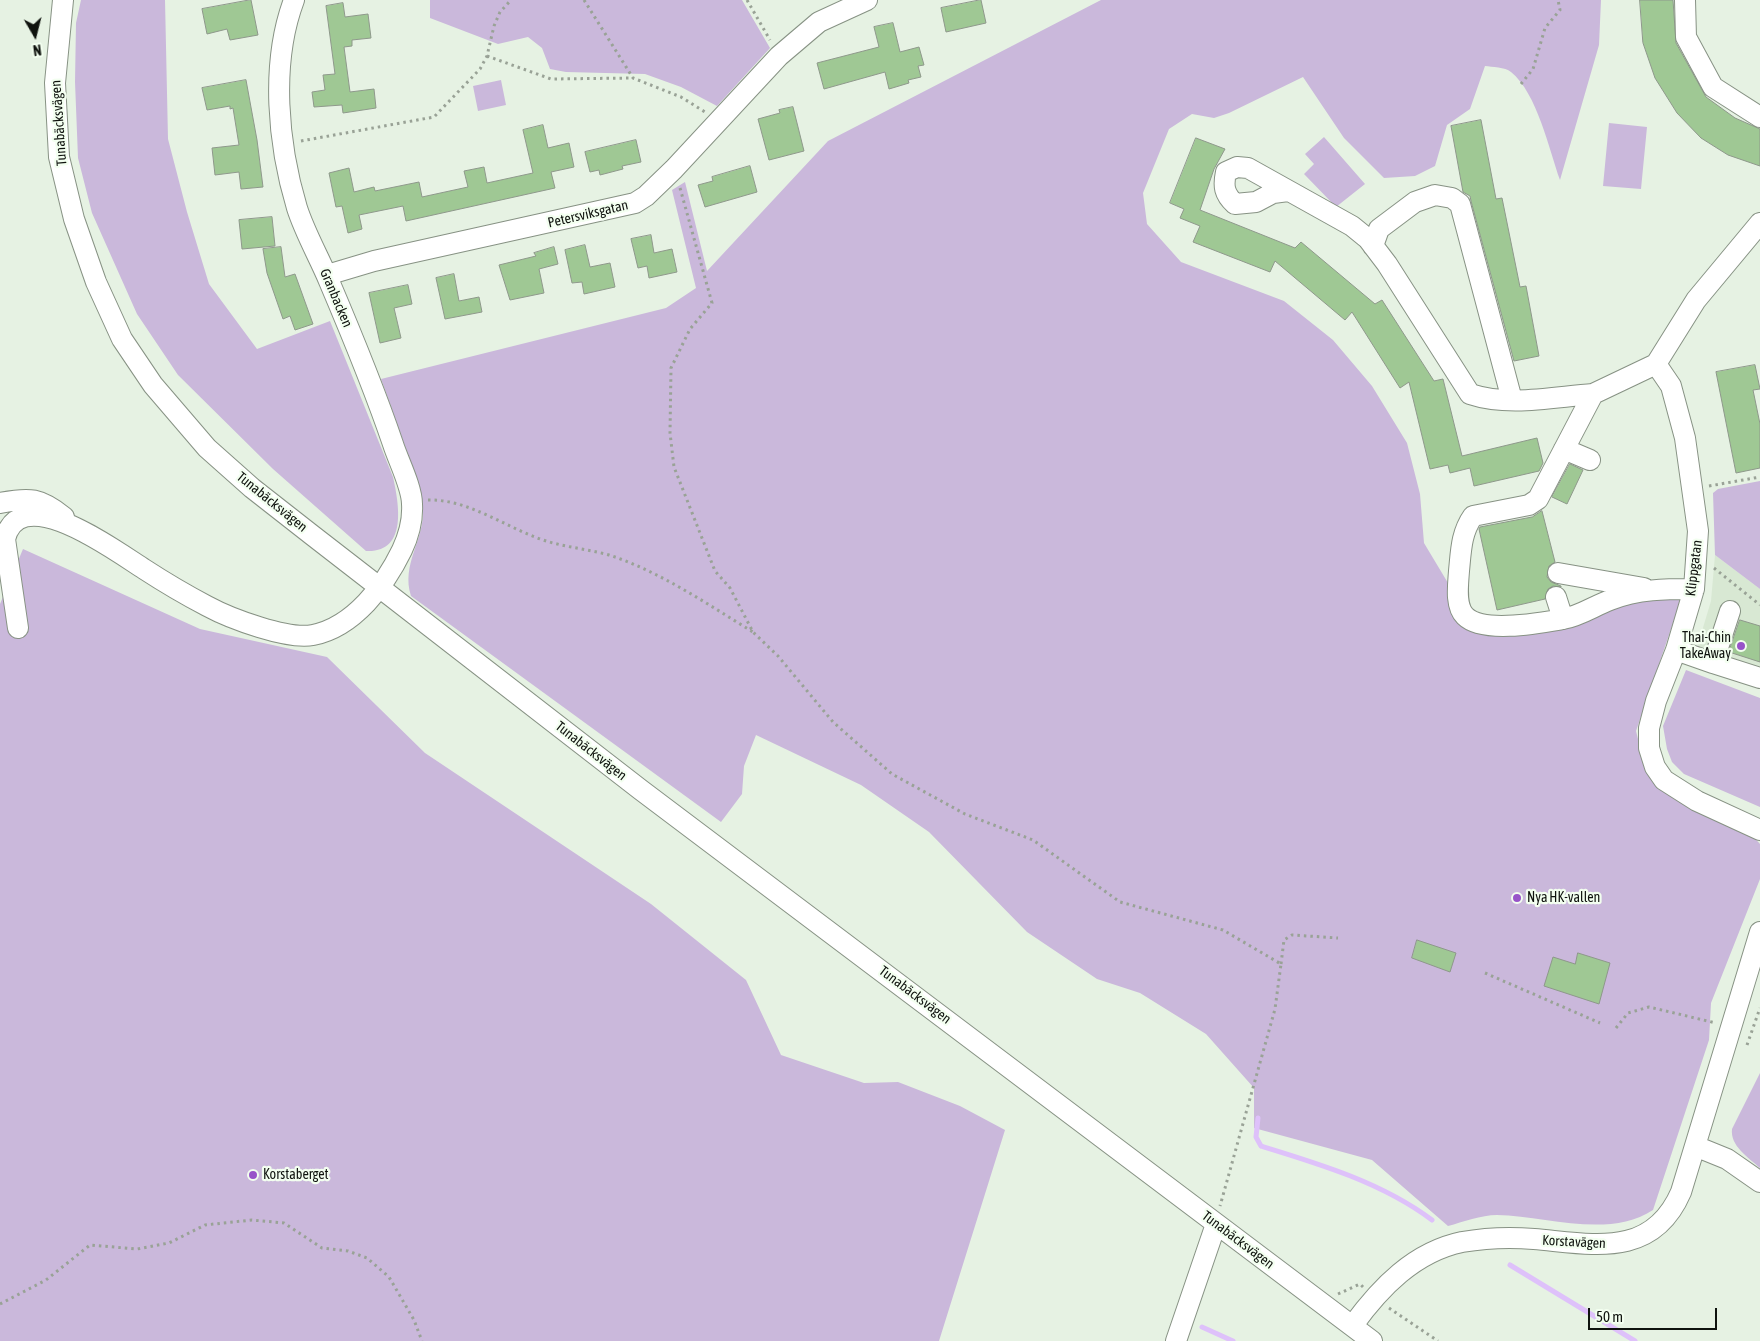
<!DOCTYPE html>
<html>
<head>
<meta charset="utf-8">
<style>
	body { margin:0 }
	#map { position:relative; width:1760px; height:1341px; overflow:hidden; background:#e6f2e3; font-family:"Asap Condensed",sans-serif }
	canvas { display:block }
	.north { position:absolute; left:10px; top:10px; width:50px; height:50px; -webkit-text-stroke:4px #f3fff0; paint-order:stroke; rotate:172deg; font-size:14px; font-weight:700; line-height:20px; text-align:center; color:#0f130e }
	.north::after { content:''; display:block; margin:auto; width:18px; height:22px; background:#0f130e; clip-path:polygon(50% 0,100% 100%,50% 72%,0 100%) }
	.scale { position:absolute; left:1588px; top:1308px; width:129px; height:22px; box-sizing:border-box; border:2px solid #0f130e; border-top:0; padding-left:6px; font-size:15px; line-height:18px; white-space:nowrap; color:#0f130e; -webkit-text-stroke:4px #f3fff0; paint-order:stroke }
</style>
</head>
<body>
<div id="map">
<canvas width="1760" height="1341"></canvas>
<div class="north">N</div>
<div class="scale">50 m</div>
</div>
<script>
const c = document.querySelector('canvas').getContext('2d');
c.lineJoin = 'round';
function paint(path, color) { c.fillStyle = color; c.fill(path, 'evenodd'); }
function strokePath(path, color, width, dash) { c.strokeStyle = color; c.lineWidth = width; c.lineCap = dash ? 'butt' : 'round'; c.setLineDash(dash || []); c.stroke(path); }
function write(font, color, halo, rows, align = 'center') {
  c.font = font + ' "Asap Condensed",sans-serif'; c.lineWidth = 4.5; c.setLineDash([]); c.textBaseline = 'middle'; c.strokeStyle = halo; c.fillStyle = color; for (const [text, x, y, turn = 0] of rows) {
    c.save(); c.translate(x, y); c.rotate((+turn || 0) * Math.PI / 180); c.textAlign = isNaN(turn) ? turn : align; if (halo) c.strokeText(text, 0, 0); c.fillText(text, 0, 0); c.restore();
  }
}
paint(new Path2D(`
	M1715,555L1760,589V669L1696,651L1711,601Z`), '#d8e8d3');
paint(new Path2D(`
	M81,0H165L168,139L187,212L209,284L257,349L330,321L393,477C399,504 408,553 366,551L273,469L178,375L137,314L92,213L78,158L75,82L76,23Z
	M430,0H742L770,48L717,106L681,87L645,74L566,72L550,69L542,48L528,37L498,44L430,18Z
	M1101,0H1601L1599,45L1560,180C1549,149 1537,93 1511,72C1505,67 1492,67 1485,66L1470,109L1447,125L1435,166L1415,176L1384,178L1344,138L1303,77L1229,113L1214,118L1192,114L1169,129L1143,193L1147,224L1181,262L1284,301L1333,340L1372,386L1407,443L1420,494L1424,543L1454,593L1461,625L1478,634L1549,625L1653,598L1681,600L1636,731L1643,759L1654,782L1674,799L1749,832L1760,844V879L1711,1003L1709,1040L1653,1210C1609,1239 1546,1216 1497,1215C1481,1215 1463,1222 1448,1226L1372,1160L1254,1128V1088L1206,1034L1140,993L1097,979L1027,932L929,832L861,785L756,735L744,766L742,794L721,822L411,596C401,564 424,541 423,510C422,491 414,473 408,455C399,429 390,404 381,379L666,308L696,288L672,190L685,182L707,271L828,141Z
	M501,80L506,105L478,111L473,86Z
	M1609,123L1647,127L1641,189L1603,186Z
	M1324,137L1365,184L1336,207L1304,174L1314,164L1305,154Z
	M1760,481V589L1715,555L1713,493L1718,489Z
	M23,549L200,629L327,657L425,753L651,904L746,980L781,1055L864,1083L898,1082L960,1106L1005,1130L939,1341H0V604Z
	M1686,670L1760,698V807L1684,774L1672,762L1667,749L1663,726Z
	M1760,1073V1168C1748,1157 1730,1146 1732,1129Z`), '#cab8db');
strokePath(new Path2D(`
	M1258,1118L1256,1137L1261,1146C1320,1164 1383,1183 1432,1220
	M1510,1265L1635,1341
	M1202,1327L1233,1341`), '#dec1fa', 5);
const building = new Path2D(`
	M251,0L258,35L230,40L227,29L207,34L202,9Z
	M981,0L986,23L946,32L941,8Z
	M1640,0H1673L1676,43L1706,97L1735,118L1760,129V166L1728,155L1701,138L1677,113L1655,78L1643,43Z
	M343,3L345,17L368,14L371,38L352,40V46L344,47L350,92L374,89L376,108L343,113L342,105L314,107L312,92L325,90L323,75L335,74L326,6Z
	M893,23L900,52L919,47L924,65L918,66L921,77L908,80L909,83L889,89L885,72L824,89L817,63L879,47L874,27Z
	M246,80L257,140L263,187L241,189L239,172L215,175L212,148L239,145L233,108L230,109V106L207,110L202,88Z
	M793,107L804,151L769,160L758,119L780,113L779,110Z
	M1481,120L1496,199L1502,198L1520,287L1526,286L1539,356L1514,361L1471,201L1470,196L1463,192L1451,126Z
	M543,125L548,148L569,143L574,167L551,172L555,188L406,221L403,206L359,215L362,229L348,233L342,206L336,207L329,173L349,168L354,192L374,187L375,191L419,182L422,197L468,187L464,171L484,167L487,183L533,173L523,130Z
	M1196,138L1225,149L1214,169L1200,210L1295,248L1301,242L1375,304L1382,300L1434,381L1443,379L1462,456L1537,438L1543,463L1539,471L1474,486L1470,468L1450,473L1448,465L1430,469L1409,382L1400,388L1352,312L1345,320L1275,261L1270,272L1193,242L1200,226L1180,218L1184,209L1170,203Z
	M636,140L641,162L622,166L623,169L600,175L599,170L590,172L585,152Z
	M750,166L757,192L705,207L698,185L713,181L712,177Z
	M272,217L275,246L242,249L239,220Z
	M651,235L654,253L672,249L677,272L649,278L647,266L638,268L631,239Z
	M585,245L590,267L610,263L615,287L584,294L582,282L572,283L565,250Z
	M281,247L285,277L295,274L313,324L295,330L290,316L283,319L267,273L263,249Z
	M554,247L558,264L539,269L544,293L510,300L499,265L536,256L534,253Z
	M454,274L459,301L479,297L482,312L445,319L436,278Z
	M408,285L412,304L394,308L401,338L380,343L369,293Z
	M1755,365L1760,389L1753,390L1760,424V468L1736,473L1716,372Z
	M1570,464L1583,470L1567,504L1552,497Z
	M1542,511L1555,562L1549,566L1547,577L1551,582L1561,586V587L1553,586L1548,589L1545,599L1497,610L1479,529L1480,527L1532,517Z
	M1740,620L1760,626V662L1729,652Z
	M1417,940L1456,953L1450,972L1412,958Z
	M1578,953L1610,963L1599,1004L1544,986L1553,957L1575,964Z`);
paint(building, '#9fc894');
strokePath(building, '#8e988b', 1);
const minor = new Path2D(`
	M63,0L55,83L59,157L74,219L96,282L122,339L153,385L207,448L252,488L312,535L641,790L1372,1341
	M1685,0L1686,37L1713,87L1760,117
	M1288,191L1273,193L1256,202L1235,204C1224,194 1223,186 1226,172L1237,167L1248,168L1352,226L1368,239L1387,264L1470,394C1509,407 1553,397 1593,394
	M1373,246L1379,229L1415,202L1435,195L1452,198L1460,204L1512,400
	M327,275L374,261L635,203L646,196L674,169L779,56L819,22L867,0
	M1656,364L1671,386L1685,438L1698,531L1694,589L1676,650L1656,701L1649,728V748L1655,767L1664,780L1697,801L1760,830
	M1564,449L1590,460
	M0,503C30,497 40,498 64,517
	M1558,573L1644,588
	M1694,589C1666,589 1638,589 1610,600C1594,606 1580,616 1563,619C1540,623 1483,634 1465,616C1455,606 1458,585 1459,571C1461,551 1461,533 1473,516L1529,505L1538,499L1593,394L1656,364L1696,300L1760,223
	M1556,597L1563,619
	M1730,611L1713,663L1760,678
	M18,628L5,539C20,479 117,552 144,569C164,582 186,595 207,606C231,619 288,640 313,635C354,627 385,585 402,550C409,535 413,520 412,504C412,487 398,460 393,444C374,388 352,335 329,281C319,257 305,233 297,208C278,145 270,64 294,0
	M1676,650L1713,663
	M1695,1146L1727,1159L1760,1182
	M1353,1325C1380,1288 1414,1252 1462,1242C1485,1238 1511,1237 1534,1239C1593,1244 1652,1259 1681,1192L1760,932
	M1176,1341L1216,1224`);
strokePath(minor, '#879284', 22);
strokePath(new Path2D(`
	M584,0L633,78L681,97L705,112
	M747,0L770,40
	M487,56L551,79L633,78
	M1521,84L1533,69L1545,28L1560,10L1558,0
	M301,141L434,117L480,69L487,56L494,26L500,12L511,0
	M680,188L712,303L690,329L671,368L670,433L674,467L715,571L730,588L753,632L778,656L833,722L892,774L965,814L1033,840L1120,902L1223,930L1281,964L1275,1009L1220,1206
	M1709,486L1760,477
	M428,500C466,499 501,524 535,537C559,547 584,548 609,555C661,572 707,604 753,632
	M1714,568L1760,605
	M1281,964L1284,940L1292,935L1338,938
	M1485,973L1600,1023
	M1616,1028L1628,1013L1649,1007L1716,1023
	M1747,1045L1760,1008
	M1338,1294L1360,1284L1363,1287
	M0,1304L46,1280L90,1245L137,1249L169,1243L205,1225L252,1220L284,1223L322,1248L348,1251L367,1258L389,1277L414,1320L422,1341
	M1389,1308L1438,1341`), '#99a296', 3, [2.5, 4]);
strokePath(minor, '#fff', 20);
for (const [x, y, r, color] of [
	[1741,646,5,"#9854c9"],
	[1517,898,5,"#9854c9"],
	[253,1175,5,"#9854c9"]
]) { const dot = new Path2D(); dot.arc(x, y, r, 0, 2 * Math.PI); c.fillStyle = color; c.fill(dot); strokePath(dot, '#f3fff0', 2); }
write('14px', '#0f130e', '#f3fff0', [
	["Tunabäcksvägen",59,123,-94],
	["Petersviksgatan",588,214,-13],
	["Granbacken",336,298,67],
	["Tunabäcksvägen",272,502,39],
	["Klippgatan",1694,568,-83],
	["Tunabäcksvägen",591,751,38],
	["Tunabäcksvägen",915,995,37],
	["Tunabäcksvägen",1238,1240,37],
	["Korstavägen",1574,1242,3]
]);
write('14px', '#0f130e', '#f3fff0', [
	["Thai-Chin",1731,638,"right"],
	["TakeAway",1731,654,"right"],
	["Nya HK-vallen",1527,898],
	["Korstaberget",263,1175]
], 'left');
</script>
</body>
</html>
